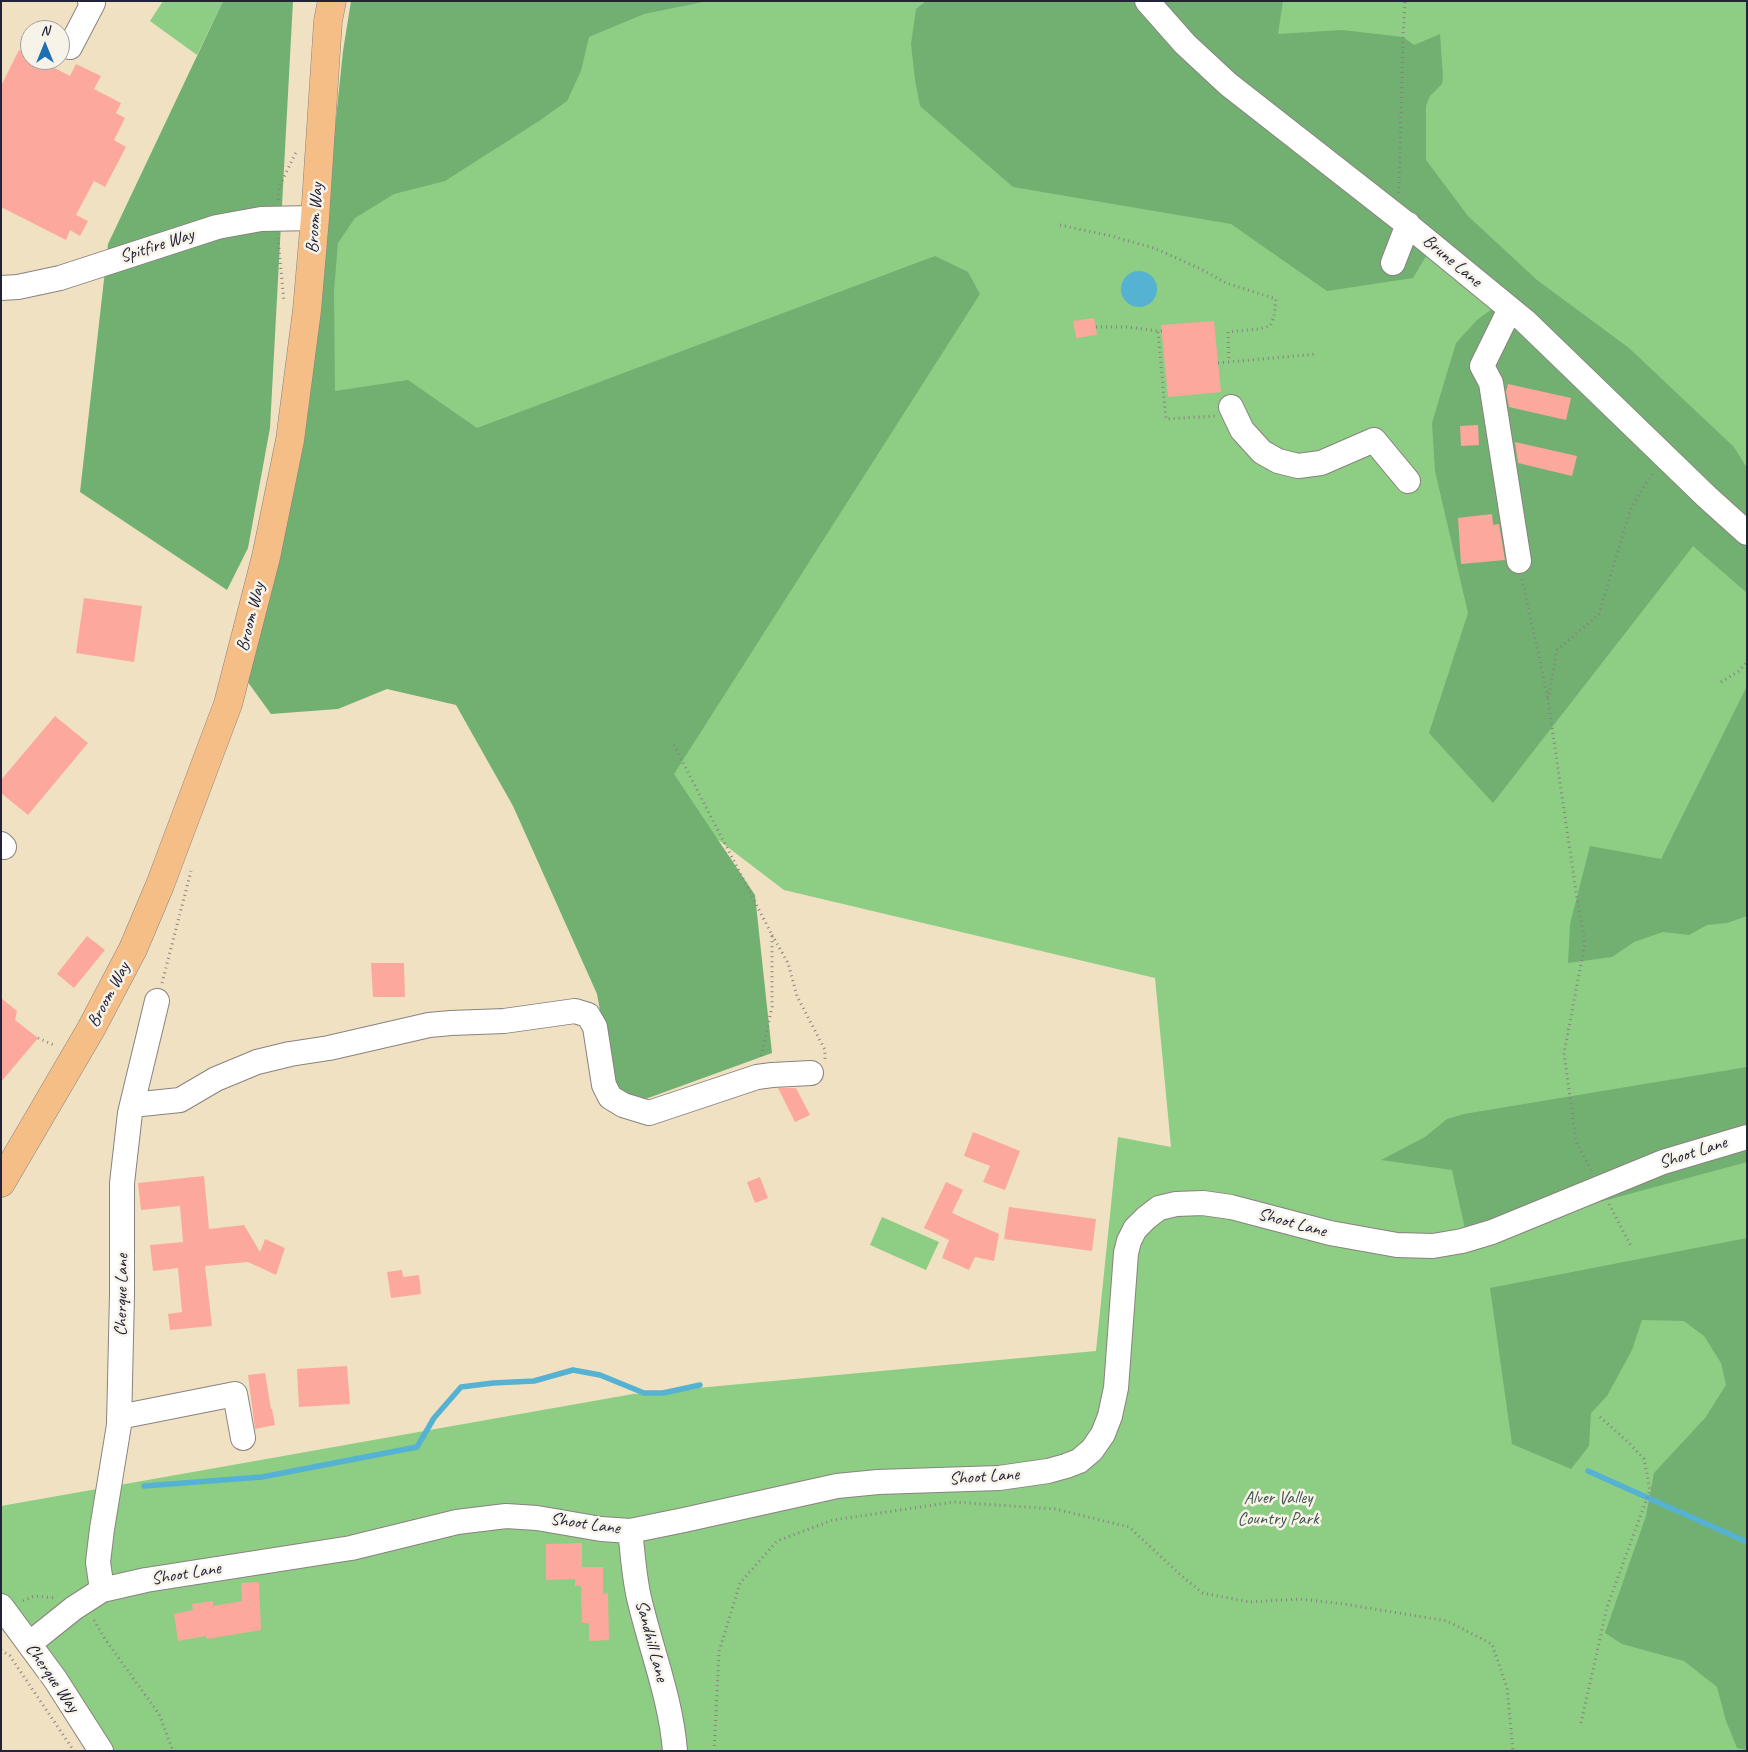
<!DOCTYPE html>
<html>
<head>
<meta charset="utf-8">
<style>
	body { margin:0 }
	#map { position:relative; width:1748px; height:1752px; overflow:hidden; background:#f0e1c3; font-family:Caveat,sans-serif }
	canvas { display:block }
	.frame { position:absolute; inset:0; border:2px solid #22223b; pointer-events:none }
	.north { position:absolute; left:20px; top:20px; width:50px; height:50px; box-sizing:border-box; background:#f7f3e8; border:1px solid #a29fa3; border-radius:50%; rotate:0deg; font-size:14px; font-weight:700; line-height:20px; text-align:center; color:#22223b }
	.north::after { content:''; display:block; margin:auto; width:18px; height:22px; background:#1f6fb2; clip-path:polygon(50% 0,100% 100%,50% 72%,0 100%) }
</style>
</head>
<body>
<div id="map">
<canvas width="1748" height="1752"></canvas>
<div class="frame"></div>
<div class="north">N</div>
</div>
<script>
const c = document.querySelector('canvas').getContext('2d');
c.lineJoin = 'round';
function paint(path, color) { c.fillStyle = color; c.fill(path, 'evenodd'); }
function strokePath(path, color, width, dash) { c.strokeStyle = color; c.lineWidth = width; c.lineCap = dash ? 'butt' : 'round'; c.setLineDash(dash || []); c.stroke(path); }
function write(font, color, halo, rows, align = 'center') {
  c.font = font + ' Caveat,sans-serif'; c.lineWidth = 5; c.setLineDash([]); c.textBaseline = 'middle'; c.strokeStyle = halo; c.fillStyle = color; for (const [text, x, y, turn = 0] of rows) {
    c.save(); c.translate(x, y); c.rotate((+turn || 0) * Math.PI / 180); c.textAlign = isNaN(turn) ? turn : align; if (halo) c.strokeText(text, 0, 0); c.fillText(text, 0, 0); c.restore();
  }
}
paint(new Path2D(`
	M163,1H223L197,55L150,21Z
	M394,1H1747V1751H104L1,1610V1506L633,1394L1096,1351L1118,1137L1171,1147L1155,978L784,890L340,552L328,281Z
	M882,1217L939,1242L926,1270L870,1245Z`), '#8dcd84');
paint(new Path2D(`
	M223,1H293L270,428L248,548L227,590L80,492L108,244Z
	M351,1H708L644,14L589,37L581,71L567,101L539,121L445,181L394,194L355,218L342,237L338,243L334,291L335,391L408,380L477,428L935,256L968,272L980,294L674,774L755,895L772,1053L640,1101L614,1087L597,994L513,806L456,705L387,689L338,709L271,714L242,674L323,243L343,51Z
	M926,1H1283L1278,34L1342,30L1403,37L1414,45L1440,34L1443,77L1442,84L1430,96L1426,106V160L1468,216L1537,280L1629,348L1734,447L1747,468V593L1693,546L1493,803L1429,733L1468,613L1435,471L1432,423L1456,343L1477,320L1512,294L1432,246L1413,278L1327,291L1231,224L1013,187L920,106L915,80L911,44L916,9Z
	M1747,686V916L1727,923L1707,925L1689,935L1663,932L1634,942L1612,957L1568,963L1570,924L1590,846L1661,859Z
	M1747,1067V1162L1467,1238L1452,1170L1381,1160L1425,1137L1447,1119L1464,1114Z
	M1747,1238V1750L1737,1748L1726,1721L1717,1687L1684,1661L1622,1644L1605,1633L1646,1516L1654,1473L1705,1418L1726,1385L1721,1363L1704,1336L1684,1321L1642,1320L1632,1350L1607,1396L1591,1413L1589,1446L1571,1469L1512,1444L1490,1288Z`), '#72b072');
paint(new Path2D(`
	M1121 289a18 18 0 1 1 36 0a18 18 0 1 1-36 0Z`), '#55b2d3');
strokePath(new Path2D(`
	M1588,1471L1747,1542
	M144,1486L262,1477L417,1447L434,1418L461,1387L493,1383L534,1381L573,1370L600,1375L644,1393H663L700,1385`), '#55b2d3', 5.5);
paint(new Path2D(`
	M19,50L30,56V60H39L70,76L76,64L101,76L94,89L121,103L116,113L125,118L114,140L126,147L105,187L94,181L76,215L88,221L80,236L70,230L66,240L1,207V86Z
	M1094,318L1097,335L1076,338L1073,321Z
	M1214,321L1221,392L1168,397L1161,325Z
	M1508,384L1571,398L1566,420L1509,407L1506,392Z
	M1478,425L1479,445L1461,446L1460,426Z
	M1515,442L1577,456L1572,476L1518,463Z
	M1492,514L1493,525L1499,524L1505,560L1461,564L1458,518Z
	M84,598L142,606L134,662L76,653Z
	M55,716L88,743L28,815L1,793V780Z
	M87,936L105,950L74,988L57,974Z
	M371,963H404L405,997H373Z
	M1,998L17,1011L15,1020L38,1038L1,1082Z
	M778,1088H796L810,1115L795,1122Z
	M973,1132L1020,1151L1005,1190L983,1182L990,1166L964,1156Z
	M204,1176L209,1229L244,1225L260,1252L265,1239L285,1248L276,1275L248,1262L205,1266L212,1326L170,1330L168,1314L182,1312L178,1268L153,1271L150,1245L183,1242L180,1206L141,1210L138,1183Z
	M760,1177L768,1198L755,1203L747,1182Z
	M946,1182L963,1190L952,1213L999,1234L994,1261L975,1257L969,1270L942,1258L949,1240L924,1228Z
	M1009,1207L1096,1219L1092,1251L1004,1239Z
	M402,1270L403,1277L419,1275L421,1294L391,1298L387,1272Z
	M347,1366L350,1404L299,1407L297,1369Z
	M265,1373L271,1409H272L275,1425L255,1429L248,1375Z
	M582,1543V1567H603V1594L608,1593L609,1640L589,1641V1623H582L581,1586H575V1579L546,1580V1544Z
	M259,1582L261,1630L207,1639L206,1636L178,1641L174,1614L193,1610L192,1604L213,1601V1606L242,1601L241,1583Z`), '#fca89d');
const minor = new Path2D(`
	M1147,1L1185,44L1228,84L1403,221L1525,321L1707,497L1747,533
	M70,47L93,3L90,1
	M1393,263L1408,224
	M1,288L18,287L60,278L217,227L261,219L315,218
	M1510,309L1482,366L1491,383L1519,561
	M1231,407L1242,430L1262,452L1278,461L1298,466L1321,463L1374,440L1408,481
	M1,844L4,847
	M132,1105L180,1100L216,1079L257,1062L290,1054L329,1048L429,1025L451,1023L504,1021L575,1011L588,1015L595,1027L604,1085L610,1097L623,1105L649,1113L757,1077L772,1075L811,1073
	M119,1417L235,1394L243,1438
	M630,1531C633,1554 634,1579 640,1602C652,1652 671,1700 675,1751
	M102,1590L98,1562L102,1529L119,1425L122,1294V1183L130,1113L157,1001
	M1,1606L55,1679L101,1751
	M29,1644L74,1608L102,1590L146,1580L351,1548L457,1522L506,1516L537,1518L601,1529L630,1531L684,1520L837,1486L878,1482L999,1478L1048,1471L1066,1466L1079,1461L1092,1450L1103,1434L1110,1416L1116,1388L1126,1253L1129,1241L1135,1229L1146,1218L1159,1208L1176,1204L1203,1203L1231,1207L1330,1233L1397,1245L1433,1246L1462,1241L1492,1232L1663,1162L1747,1137`);
const major = new Path2D(`
	M1,1183L91,1029L133,949L160,885L228,704L266,557L290,440L307,310L315,218L328,21L332,1`);
strokePath(minor, '#89827f', 26);
strokePath(major, '#89827f', 29);
strokePath(new Path2D(`
	M1399,193L1403,37L1405,1
	M278,200L279,187L296,152
	M1060,225L1111,236L1154,248L1201,269L1226,283L1276,299L1274,317L1270,326L1258,329L1228,332L1229,362
	M278,238L284,302
	M1096,327H1128L1158,331
	M1162,331H1158L1166,419L1215,416
	M1218,363L1316,354
	M1522,579L1548,698
	M1721,682L1739,671L1747,662
	M674,745L772,935V1007L761,1057
	M772,935L788,963L797,996L825,1050V1059
	M162,983L191,871
	M38,1038L56,1046
	M1591,1170L1576,1141L1564,1053L1585,943L1576,892L1548,700L1557,650L1599,614L1631,508L1653,472
	M1609,1204L1632,1248
	M23,1601L34,1596L55,1598
	M94,1620L105,1639L159,1714L173,1751
	M1,1650L10,1656L74,1751
	M1581,1723L1607,1607L1650,1490L1644,1459L1629,1443L1598,1415
	M714,1751L719,1652L740,1583L777,1541L833,1520L954,1502L1055,1509L1129,1527L1185,1579L1203,1593L1249,1602L1300,1599L1344,1604L1447,1621L1492,1644L1507,1688L1513,1751`), '#89827f', 3, [1, 4]);
strokePath(minor, '#fff', 24);
strokePath(major, '#f6be87', 28);
write('18px', '#22223b', '#f7f3e8', [
	["Broom Way",315,218,-86],
	["Spitfire Way",157,246,-18],
	["Brune Lane",1452,261,40],
	["Broom Way",251,617,-76],
	["Broom Way",109,995,-62],
	["Shoot Lane",1693,1153,-18],
	["Shoot Lane",1292,1223,15],
	["Cherque Lane",122,1295,-89],
	["Shoot Lane",984,1477,-4],
	["Shoot Lane",585,1524,8],
	["Shoot Lane",186,1574,-9],
	["Sandhill Lane",651,1641,75],
	["Cherque Way",52,1678,55]
]);
write('18px', '#425551', '#f7f3e8', [
	["Alver Valley",1278,1498],
	["Country Park",1278,1519]
]);
</script>
</body>
</html>
